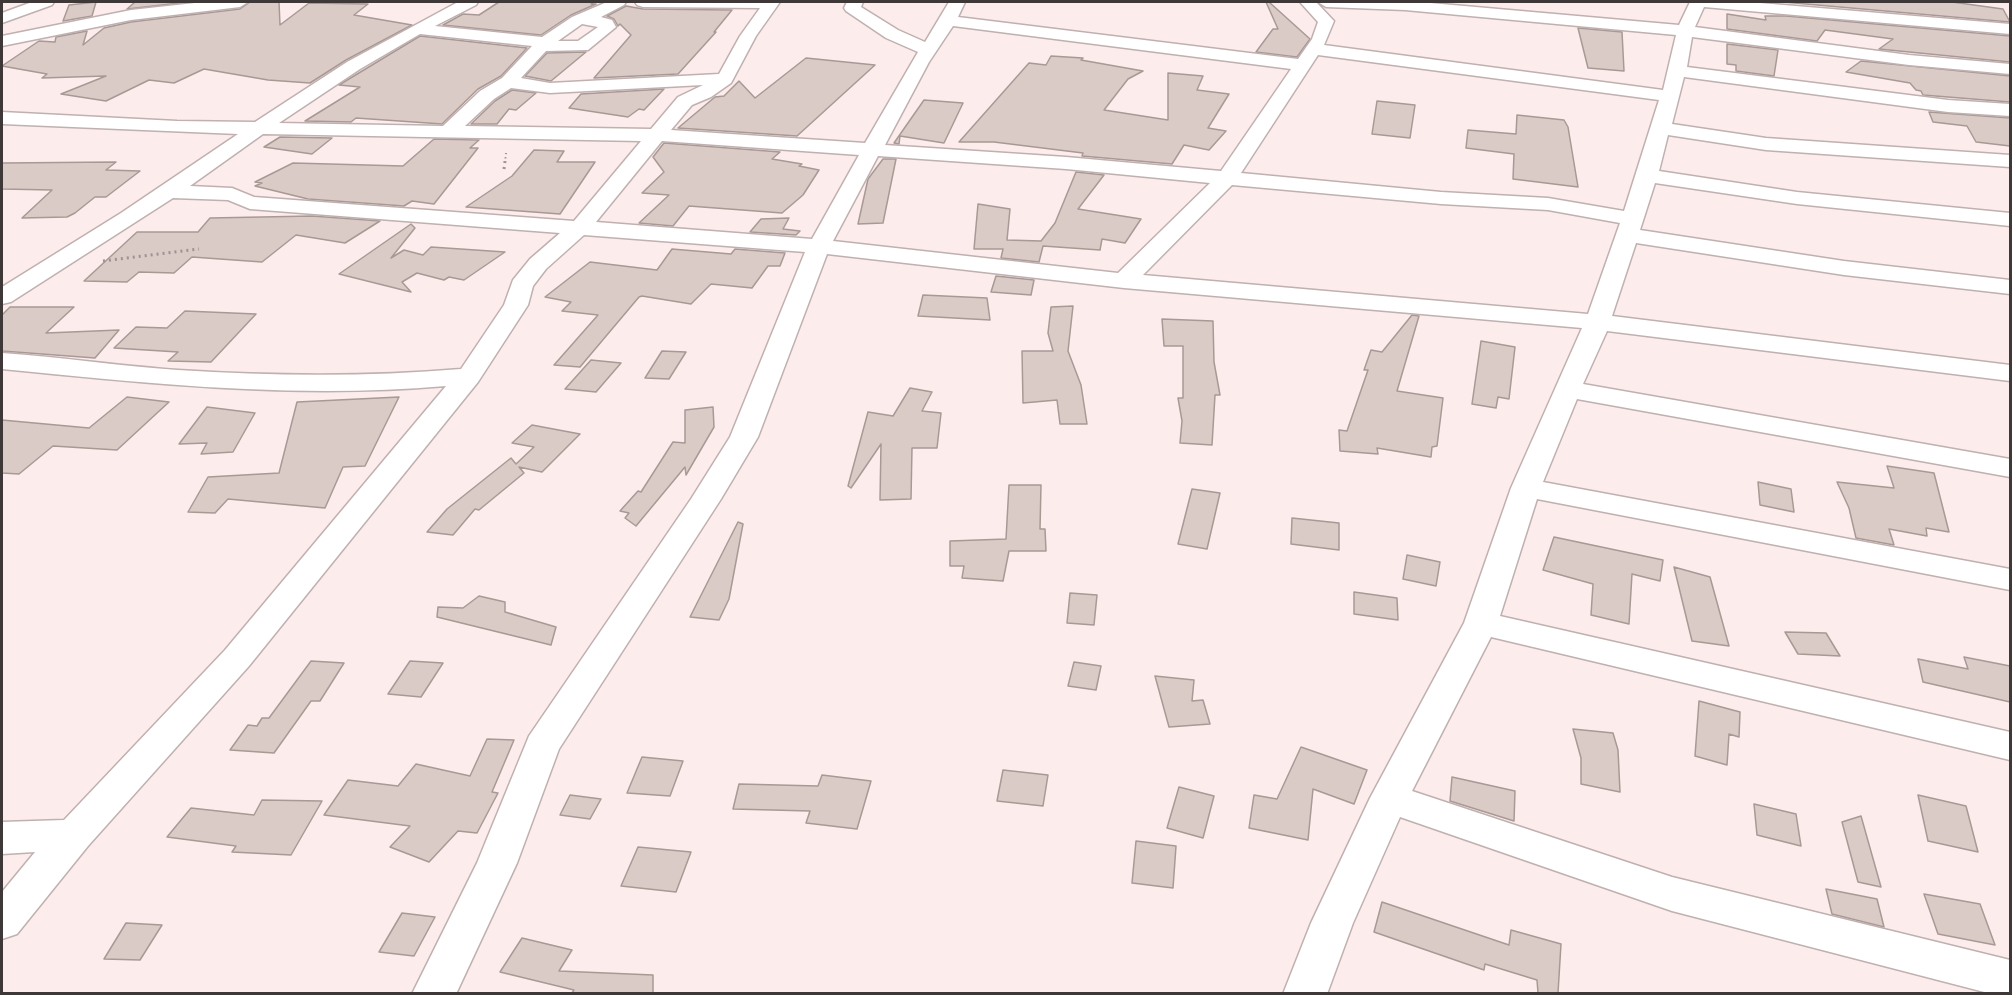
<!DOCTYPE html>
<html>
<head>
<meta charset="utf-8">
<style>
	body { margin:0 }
	#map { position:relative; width:2012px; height:995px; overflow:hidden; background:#fcecec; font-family:"Nunito Sans",sans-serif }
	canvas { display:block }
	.frame { position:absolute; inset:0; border:3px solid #3e3838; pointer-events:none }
</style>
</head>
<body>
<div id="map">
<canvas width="2012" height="995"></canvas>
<div class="frame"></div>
</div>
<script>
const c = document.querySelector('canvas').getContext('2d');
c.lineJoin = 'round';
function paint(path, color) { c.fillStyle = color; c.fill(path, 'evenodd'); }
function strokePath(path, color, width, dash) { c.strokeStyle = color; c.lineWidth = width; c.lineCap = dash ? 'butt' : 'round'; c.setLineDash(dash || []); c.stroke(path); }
const building = new Path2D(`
	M96,2L92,16L63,21L69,5Z
	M135,2H188L127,9Z
	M250,2H279L280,25L309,3L368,4L354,15L412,25L346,60L310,83L268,80L204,69L174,83L149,80L106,101L61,94L106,76L42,78L47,74L2,66L39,41L55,42L56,37L87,31L83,45L104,28L131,22L240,9Z
	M499,2H594L591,4H596L571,15L541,35L443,25L463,14L479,15Z
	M1266,2H1269L1310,39L1297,57L1256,52L1273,29H1278Z
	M1783,2H1952L2003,9L2010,22Z
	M626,6L643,9L732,10L714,32H716L678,74L594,78L631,35L620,24L618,26L614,19L607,16Z
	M1727,14L1766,20L1765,16H1786L2010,36V62L1879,49L1893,39L1825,30L1817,41L1727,29Z
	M1578,28L1622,32L1624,71L1588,68Z
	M420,36L527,48L501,76L478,89L442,124L356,118L351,122L305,121L360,87L339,85Z
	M1727,44L1778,50L1774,76L1736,71V65L1727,64Z
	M586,52L551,81L525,76L547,53Z
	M1051,56L1083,58L1081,60L1143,71L1128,79L1104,110L1168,120V73L1203,76L1197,90L1229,94L1208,128L1226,131L1209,150L1184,145L1172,164L1082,156L1083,153L994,142H959L1029,63L1046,65Z
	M806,58L875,65L797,136L678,128L715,97L724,96L739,81L755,98Z
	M1861,61L2010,76V102L1923,95L1921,91L1916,90L1910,83L1846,72Z
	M664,89L644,110L639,109L628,117L569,108L581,94Z
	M512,90L536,93L516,110L509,109L497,124H471L495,101Z
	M924,100L963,103L944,143L900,136L899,144L894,143Z
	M1377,101L1415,105L1410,138L1372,134Z
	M1929,112L2010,118V146L1976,142L1967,126L1933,122Z
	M1517,115L1564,120L1568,127L1578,187L1513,179L1514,154L1466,148L1468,130L1516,134Z
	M280,137L332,138L312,154L264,147Z
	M434,139L479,140L470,148H478L434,204L412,201L404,206L308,199L255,186L262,183L255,182L293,163L403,166Z
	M664,143L780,152L772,159L802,164L799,166L819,170L803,195L782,213L689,206L673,226L639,223L669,195L642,193L664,172L653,157Z
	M534,150L564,151L557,162H595L560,214L466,207L512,176Z
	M883,159H896L883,223L858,224L868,179Z
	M116,162L106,170L140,171L106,197H95L75,213L67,217L22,218L52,190L2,189V163Z
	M1076,172L1104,175L1078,209L1141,219L1125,243L1102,239L1100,250L1043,246L1039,262L1001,258L1003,249H974L978,204L1010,209L1007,240L1041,241L1055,223Z
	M312,216L380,221L345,243L296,235L262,262L192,257L174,273L139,272L127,282L84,281L137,232H198L210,218Z
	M789,218L783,229L800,231L796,235L750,232L761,219Z
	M411,224L415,228L391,258L404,250L423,255L431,247L505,252L464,280L449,277L444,280L417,273L402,282L411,292L339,274Z
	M672,249L731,254L735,249L785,253L780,266H768L752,288L711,284L691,304L642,296L639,297L580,367L554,365L598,315L562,311L571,302L545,297L590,262L657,270Z
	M996,276L1034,280L1031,295L991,292Z
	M923,295L987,298L990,320L918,316Z
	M1073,306L1068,351L1081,385L1087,424H1060L1057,400L1023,403L1022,351H1053L1048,333L1051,307Z
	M10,307H74L46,333L119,330L95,358L2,351V315Z
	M185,311L256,314L211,362L168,361L178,352L114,348L136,327L167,328Z
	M1412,315L1419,316L1397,391L1443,398L1437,446L1432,447L1431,457L1377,448L1378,454L1340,451L1339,430L1347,431L1368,370H1364L1371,350L1382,352Z
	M1162,319L1213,321L1214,362L1220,395H1215L1212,445L1180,443L1182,421L1178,398H1183V346H1164Z
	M1481,341L1515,347L1509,399L1498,397L1496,408L1472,404Z
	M662,351L686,352L669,379L645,378Z
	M591,360L621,363L596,392L565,389Z
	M910,388L932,392L922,411L941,413L937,448H912L911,499L880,500L881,444L851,488L848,486L868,412L893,416Z
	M127,397L169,402L117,450L53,446L19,474L2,473V420L89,428Z
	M399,397L365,466L343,467L325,508L228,499L215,513L188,512L208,477L279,473L297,402Z
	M207,407L255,413L233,452L201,454L207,443L179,444Z
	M713,407L714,427L686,475L685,467L636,526L625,518L629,513L620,511L638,491L641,492L673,442L685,443V410Z
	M532,425L580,434L542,472L519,467L524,473L479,510L475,509L453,535L427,532L447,509L511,458L516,464L534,447L512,443Z
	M1887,466L1934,473L1949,532L1926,528L1927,536L1889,529L1894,545L1856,538L1849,508L1837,482L1894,488Z
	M1758,482L1791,489L1794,512L1760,505Z
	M1009,485H1041L1040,529H1045L1046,551H1009L1003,581L962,578L964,566H950V541L1006,539Z
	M1192,489L1220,493L1207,549L1178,544Z
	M1292,518L1339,523V550L1291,544Z
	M738,522L743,524L729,599L719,620L690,617Z
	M1554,537L1663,560L1660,581L1632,574L1629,624L1591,615L1593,584L1543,570Z
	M1407,555L1440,562L1436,586L1403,579Z
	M1674,567L1710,577L1729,646L1692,641Z
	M1354,592L1397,598L1398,620L1354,614Z
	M1070,593L1097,595L1094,625L1067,623Z
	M479,596L505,602V612L556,627L551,645L437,617L438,607L463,608Z
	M1785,632L1826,633L1840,656L1798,654Z
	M1964,657L2010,666V702L1923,682L1918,659L1968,669Z
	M311,661L344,663L320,701H311L274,753L230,750L248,725L257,726L262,718H269Z
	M410,661L443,663L421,697L388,694Z
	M1074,662L1101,666L1096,690L1068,686Z
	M1155,676L1194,680L1192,701L1203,700L1210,724L1169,727Z
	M1699,701L1740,712L1739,737L1729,734L1727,765L1695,756Z
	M1573,729L1613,733L1618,750L1620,792L1581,784V758Z
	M487,739L514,740L492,792L498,793L477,833L458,831L429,862L390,847L410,826L324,815L348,780L398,786L416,764L470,776Z
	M1301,747L1367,770L1354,804L1313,789L1308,840L1249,828L1254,795L1277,799Z
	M642,757L683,761L670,796L627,793Z
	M1003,770L1048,775L1043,806L997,801Z
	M822,775L871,781L857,829L806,823L810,811L733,809L739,784L818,786Z
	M1452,777L1515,791L1514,821L1450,801Z
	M1179,787L1214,796L1203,838L1167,828Z
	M570,795L601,799L590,819L560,815Z
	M1918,795L1966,806L1978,852L1928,841Z
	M262,800L322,801L291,855L232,852L236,846L167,837L191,808L254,815Z
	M1754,804L1796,814L1801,846L1757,835Z
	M1861,816L1881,887L1858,882L1842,822Z
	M1136,841L1176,846L1173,888L1132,883Z
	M638,847L691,852L676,892L621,886Z
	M1826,889L1877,899L1884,927L1832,914Z
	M1924,894L1980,904L1995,945L1938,934Z
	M1382,902L1509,945L1511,930L1561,944L1558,993H1538L1537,980L1485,964L1484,970L1374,932Z
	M402,913L435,917L414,956L379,952Z
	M126,923L162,925L140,960L104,959Z
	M522,938L572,950L559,971L653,975V993H572L574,990L500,972Z`);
paint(building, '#dbcbc7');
strokePath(building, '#a89995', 1.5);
const minor = new Path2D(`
	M32,2H54L52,5L2,23V13Z
	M204,2H248L240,7L131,20L2,46V36L131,10Z
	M458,2H478L476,5L435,26L542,37L572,17L607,2H626L624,5L601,17L612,20L616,27L588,50L546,51L521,78L550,83L719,74L740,36L760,8L643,7L637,5L635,2H780L756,36L731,83L711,97L692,105L671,130L865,143L918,52L886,38L846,11L844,8L847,2H863L861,7L898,30L925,42L949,2H965L958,17L1298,59L1312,39L1318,22L1300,2H1316L1334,21L1324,45L1663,90L1676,35L1405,10L1326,7L1318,2H1419L1679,25L1690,2H1748L2010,24V34L1704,7L1695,27L1909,55L2010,64V74L1909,65L1692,37L1687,67L1948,100L2010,104V116L1948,112L1684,77L1672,124L1766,138L2010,155V167L1766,150L1668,135L1659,171L1797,192L2010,213V226L1797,204L1655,183L1640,230L1844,261L2010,280V294L1844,275L1636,243L1612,316L2010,365V381L1607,331L1583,384L2010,459V477L1577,399L1543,482L2010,569V590L1537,499L1500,616L2010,732V760L1491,637L1412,791L1672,877L2010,960V994H1992L1672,911L1400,817L1353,923L1327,994H1283L1311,923L1370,798L1464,623L1511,488L1582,328L1124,288L827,254L758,437L721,499L559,749L517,863L456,994H412L477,863L529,736L691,499L730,437L805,252L584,235L546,269L533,286L528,305L478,382L249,666L88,846L17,934L2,939V892L35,852L2,854V822L64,820L225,650L446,386C298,399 150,384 2,369V353C61,357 119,366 178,370C273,376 366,377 461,369L504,305L513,280L530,259L560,233L250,209L228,200L173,198L11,302L2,304V287L121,213L238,134L2,124V112L177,121L255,122L347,62ZM582,24L598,27L578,41H558ZM953,26L1291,69L1221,171L1066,157L885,145L929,62ZM420,34L532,46L502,78L480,91L443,126L279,123L360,69ZM1318,55L1659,100L1624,211L1548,198L1441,192L1241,173ZM703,85L678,97L651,129L465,126L494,99L511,88L550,93ZM263,134L641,141L574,221L254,197L232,188L190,186ZM662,141L859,155L812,239L596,222ZM878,156L1066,169L1210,183L1118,273L833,241ZM1232,185L1441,204L1548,210L1620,223L1588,314L1143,275Z`);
strokePath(minor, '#c0b0b0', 3);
strokePath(new Path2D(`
	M505,163L506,153`), '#9e9393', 2, [1.5, 3]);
strokePath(new Path2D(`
	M504,169L505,161
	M103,261L199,249`), '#9e9393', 3, [2, 4]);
paint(minor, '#fff');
</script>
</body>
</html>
